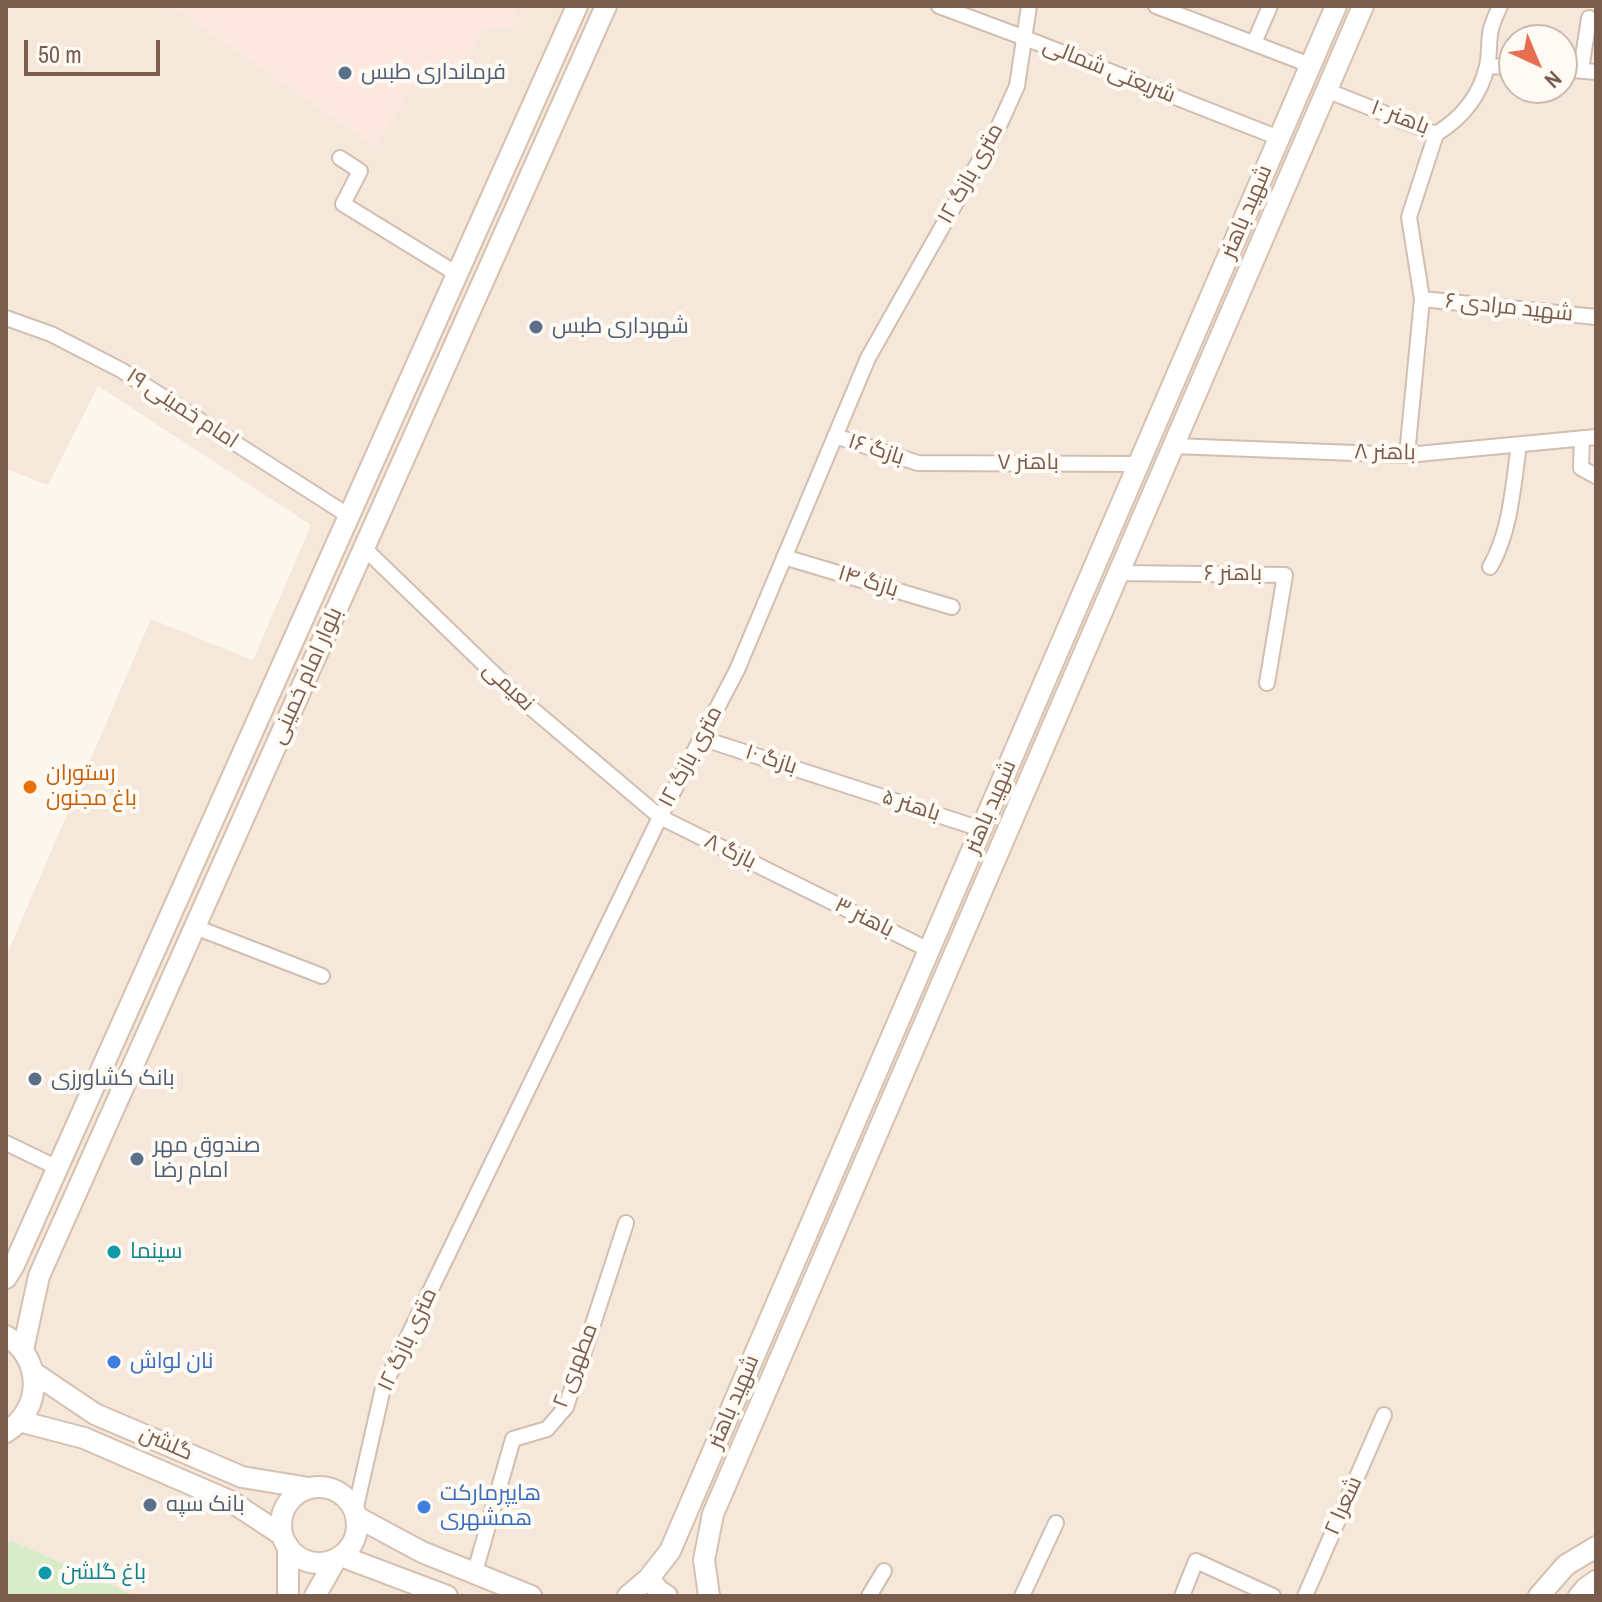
<!DOCTYPE html>
<html>
<head>
<meta charset="utf-8">
<style>
	body { margin:0 }
	#map { position:relative; width:1602px; height:1602px; overflow:hidden; background:#fdf6ec; font-family:"Archivo Narrow",sans-serif }
	canvas { display:block }
	.frame { position:absolute; inset:0; border:8px solid #7a5c4d; pointer-events:none }
	.north { position:absolute; left:1498px; top:24px; width:80px; height:80px; box-sizing:border-box; background:#fffaf3; border:2px solid #cabbb1; border-radius:50%; rotate:136deg; font-size:22px; font-weight:700; line-height:32px; text-align:center; color:#7a5c4d }
	.north::after { content:''; display:block; margin:auto; width:28px; height:36px; background:#e76f51; clip-path:polygon(50% 0,100% 100%,50% 72%,0 100%) }
	.scale { position:absolute; left:24px; top:40px; width:136px; height:36px; box-sizing:border-box; border:4px solid #7a5c4d; border-top:0; padding-left:10px; font-size:24px; line-height:28px; white-space:nowrap; color:#7a5c4d; -webkit-text-stroke:6px #fffaf3; paint-order:stroke }
</style>
</head>
<body>
<div id="map">
<canvas width="1602" height="1602"></canvas>
<div class="frame"></div>
<div class="north">N</div>
<div class="scale">50 m</div>
</div>
<script>
const c = document.querySelector('canvas').getContext('2d');
c.lineJoin = 'round';
function paint(path, color) { c.fillStyle = color; c.fill(path, 'evenodd'); }
function strokePath(path, color, width, dash) { c.strokeStyle = color; c.lineWidth = width; c.lineCap = dash ? 'butt' : 'round'; c.setLineDash(dash || []); c.stroke(path); }
function write(font, color, halo, rows, align = 'center') {
  c.font = font + ' "Archivo Narrow",Cairo,sans-serif'; c.lineWidth = 8; c.setLineDash([]); c.textBaseline = 'middle'; c.strokeStyle = halo; c.fillStyle = color; for (const [text, x, y, turn = 0] of rows) {
    c.save(); c.translate(x, y); c.rotate((+turn || 0) * Math.PI / 180); c.textAlign = isNaN(turn) ? turn : align; if (halo) c.strokeText(text, 0, 0); c.fillText(text, 0, 0); c.restore();
  }
}
paint(new Path2D(`
	M6,6H1596V1596H6V956L151,619L253,660L311,525L98,386L48,485L6,469ZM1514,40H1562V88H1514Z`), '#f5e8da');
paint(new Path2D(`
	M172,6H512L523,20L508,27L482,29L460,81L425,66L375,147Z`), '#fde8e0');
paint(new Path2D(`
	M10,1540L136,1596H6V1549Z`), '#d8ecc9');
const street = new Path2D(`
	M939,6L1025,38L1279,138
	M1156,6L1310,65
	M1254,43L1270,6
	M1487,66L1514,67
	M1562,69L1596,72
	M1581,70L1589,18
	M1326,90L1436,134C1462,118 1480,97 1487,66C1490,54 1488,41 1491,29C1493,21 1497,13 1500,6
	M340,158L360,171L343,204L457,274
	M1422,299L1596,317
	M6,318L51,334L121,370L349,516
	M835,436L918,463L1138,464
	M1582,438L1581,468L1596,476
	M1173,446L1407,455L1596,437
	M1407,455L1422,299L1409,217L1436,134
	M364,548L517,696L660,817L929,950
	M784,557L952,607
	M1490,567C1511,531 1513,485 1519,445
	M1118,573L1285,575L1267,683
	M701,738L981,829
	M195,927L322,976
	M6,1143L58,1168
	M355,1511L383,1388L660,817L737,670L868,358L998,128L1017,86L1029,6
	M474,1575L513,1439L547,1429L566,1407L626,1223
	M869,1596L884,1571
	M1022,1596L1056,1523
	M1182,1596L1196,1561L1273,1596
	M1305,1596L1384,1415`);
const secondary = new Path2D(`
	M6,1278L14,1265L577,6
	M6,1336C43,1358 43,1409 6,1432
	M23,1350L39,1276L606,6
	M34,1373L95,1414L242,1477L309,1488
	M19,1421L84,1438L232,1502L282,1535
	M281 1525a38 38 0 1 1 76 0a38 38 0 1 1-76 0Z
	M357,1517L422,1552L531,1596
	M288,1546V1596
	M341,1556L447,1596
	M649,1578L658,1590L667,1596
	M315,1596L336,1559
	M628,1596L649,1578L670,1551L1336,6
	M709,1596L704,1560L713,1514L1363,6
	M1539,1596L1566,1565L1596,1547
	M1579,1596L1586,1588L1596,1581`);
strokePath(street, '#d1beb0', 18);
strokePath(secondary, '#d6c0b0', 24);
strokePath(street, '#fff', 14);
strokePath(secondary, '#fff', 20);
for (const [x, y, r, color] of [
	[345,73,8,"#5c6f8a"],
	[536,327,8,"#5c6f8a"],
	[30,787,8,"#e8710a"],
	[35,1079,8,"#5c6f8a"],
	[137,1159,8,"#5c6f8a"],
	[114,1252,8,"#0f9aa8"],
	[114,1362,8,"#3f7fe0"],
	[150,1505,8,"#5c6f8a"],
	[424,1507,8,"#3f7fe0"],
	[45,1573,8,"#0f9aa8"]
]) { const dot = new Path2D(); dot.arc(x, y, r, 0, 2 * Math.PI); c.fillStyle = color; c.fill(dot); strokePath(dot, '#fffaf3', 3); }
write('22px', '#7a5c4d', '#fffaf3', [
	["شریعتی شمالی",1109,71,22],
	["باهنر ۱۰",1400,118,21],
	["۱۲ متری بازگ",971,174,-61],
	["شهید باهنر",1247,212,-67],
	["شهید مرادی ۶",1509,308,6],
	["امام خمینی ۱۹",182,409,33],
	["بازگ ۱۶",876,450,18],
	["باهنر ۸",1385,453,1],
	["باهنر ۷",1028,463],
	["باهنر ۶",1233,574],
	["بازگ ۱۴",868,582,17],
	["بلوار امام خمینی",307,676,-66],
	["نعیمی",508,687,43],
	["۱۲ متری بازگ",691,757,-62],
	["بازگ ۱۰",771,760,18],
	["باهنر ۵",911,806,18],
	["شهید باهنر",991,807,-67],
	["بازگ ۸",730,852,26],
	["باهنر ۳",864,918,26],
	["۱۲ متری بازگ",408,1340,-65],
	["مطهری ۲",576,1366,-69],
	["شهید باهنر",734,1402,-67],
	["گلشن",166,1444,23],
	["شعرا ۲",1344,1506,-66]
]);
write('22px', '#4e5e75', '#fffaf3', [
	["فرمانداری طبس",361,73],
	["شهرداری طبس",552,327],
	["بانک کشاورزی",51,1079],
	["صندوق مهر",153,1146],
	["امام رضا",153,1171],
	["بانک سپه",166,1505]
], 'left');
write('22px', '#c56008', '#fffaf3', [
	["رستوران",46,774],
	["باغ مجنون",46,799]
], 'left');
write('22px', '#0d838f', '#fffaf3', [
	["سینما",130,1252],
	["باغ گلشن",61,1573]
], 'left');
write('22px', '#366cbe', '#fffaf3', [
	["نان لواش",130,1362],
	["هايپرماركت",440,1494],
	["همشهری",440,1519]
], 'left');
</script>
</body>
</html>
